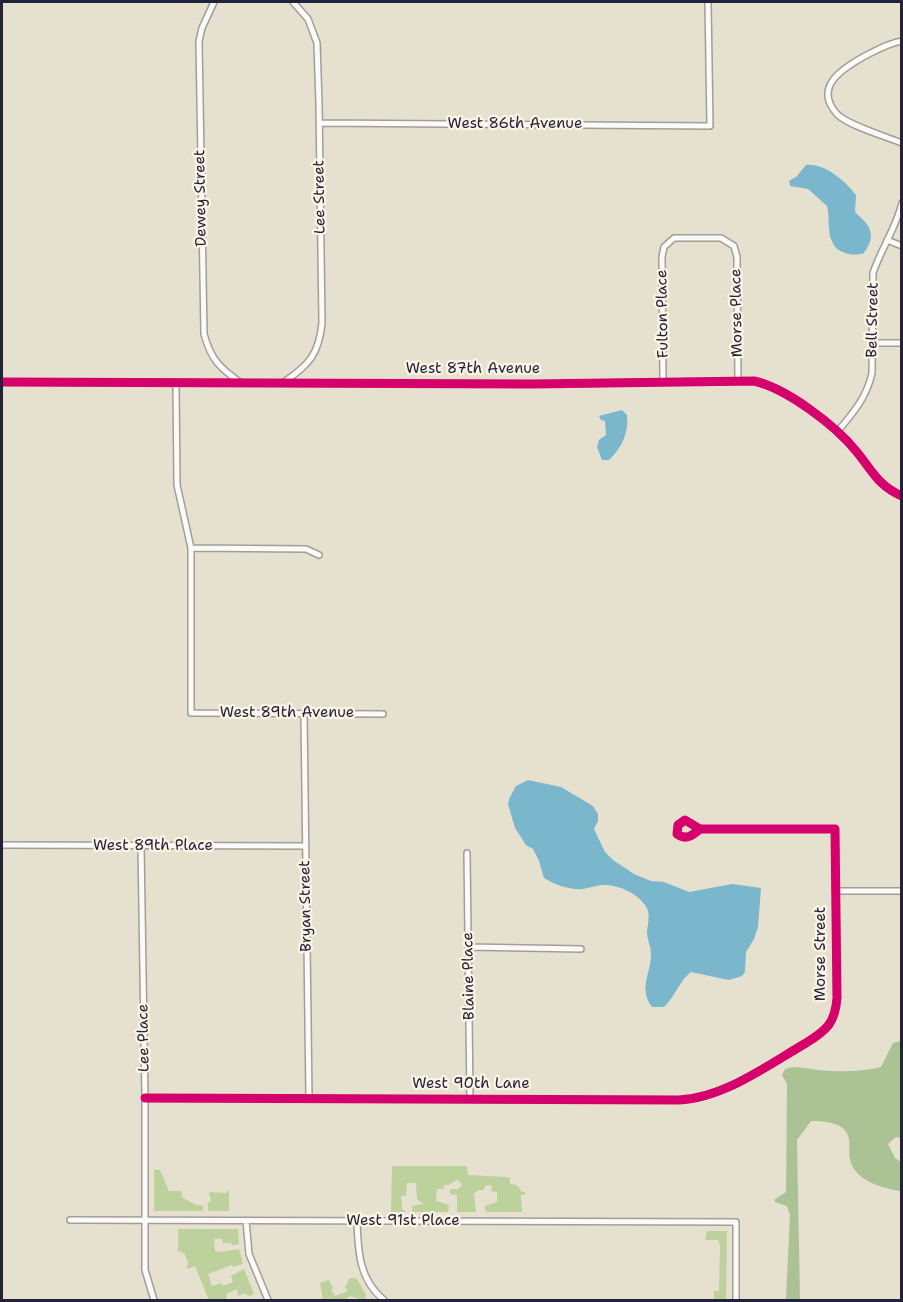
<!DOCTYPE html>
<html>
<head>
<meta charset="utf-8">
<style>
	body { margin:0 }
	#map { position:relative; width:903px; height:1302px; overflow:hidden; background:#e6e0cf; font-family:"Shantell Sans",sans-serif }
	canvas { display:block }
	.frame { position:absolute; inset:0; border:3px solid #22223b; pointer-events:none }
</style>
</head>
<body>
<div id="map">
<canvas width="903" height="1302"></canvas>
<div class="frame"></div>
</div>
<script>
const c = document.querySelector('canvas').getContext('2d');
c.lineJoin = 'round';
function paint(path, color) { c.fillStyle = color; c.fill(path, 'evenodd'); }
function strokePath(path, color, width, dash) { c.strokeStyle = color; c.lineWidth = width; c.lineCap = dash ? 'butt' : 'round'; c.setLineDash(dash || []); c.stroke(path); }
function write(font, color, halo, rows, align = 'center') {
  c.font = font + ' "Shantell Sans",sans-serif'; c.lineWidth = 4.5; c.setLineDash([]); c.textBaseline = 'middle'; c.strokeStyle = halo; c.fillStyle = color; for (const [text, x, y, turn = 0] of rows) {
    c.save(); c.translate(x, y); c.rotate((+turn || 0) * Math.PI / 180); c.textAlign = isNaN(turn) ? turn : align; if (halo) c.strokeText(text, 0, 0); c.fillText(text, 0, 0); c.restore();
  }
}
paint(new Path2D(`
	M392,1166H467L468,1175L506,1177L510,1178V1184L517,1185L522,1192H525V1195H521L522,1212H487L485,1210V1206L497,1202V1192L491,1191L492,1185L485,1186L484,1190H478L474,1194L476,1212H457V1195L450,1194V1189H458L462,1185L459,1181L456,1180L449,1185H444V1189H437L436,1201L449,1205L448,1212H412V1206L423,1204L417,1199L416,1183H407L406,1196H401L402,1209L406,1212H391Z
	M154,1170H160L169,1191H181L183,1198L196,1205L203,1206V1211H154Z
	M229,1190V1211H208V1203L211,1201L209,1192L226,1193Z
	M178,1229H238L239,1244L232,1245L231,1243H223L222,1239H214L215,1251L222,1252L239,1249L243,1264L233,1267L232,1265L208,1274L212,1286L221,1283L223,1286L233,1282L231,1276L244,1269L254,1294L249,1296L245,1293L238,1296L237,1289L226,1294L227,1298L223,1300H209L195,1266L187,1269L188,1262L184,1253H181V1250L178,1253Z
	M707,1231H727L726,1300L714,1299V1291H719L720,1245L718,1240H705Z
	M352,1278L357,1279L366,1295L365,1299L362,1300L350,1296L344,1300H332L330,1298L328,1300H323L320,1283L329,1280L333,1288L331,1290L335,1296L348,1291L345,1287L349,1279Z`), '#bcd19b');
paint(new Path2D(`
	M901,1041V1138L896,1137L888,1144L895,1158L901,1162V1191C884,1189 857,1181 851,1163C848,1156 850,1147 849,1139C846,1122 824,1121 811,1121L797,1140L800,1300H786L790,1215L787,1206L775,1202V1199L786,1192L787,1084L782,1075L785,1069C796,1065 807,1069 818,1070C839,1072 861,1072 881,1067L893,1043Z`), '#abc294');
paint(new Path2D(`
	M806,165C825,163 845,181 856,195L855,212C869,225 878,233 864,253C857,255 852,255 845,253C824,246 831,222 827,206L808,189L790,186L789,181L796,177Z
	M622,410L627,415C629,432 622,448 609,460H602L597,447L599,440L606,435L605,421L601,420L599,416Z
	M528,780L561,787L593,806L598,814V821L594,829L605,852L613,860L634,874L651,881L664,882L689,892L732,884L761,888L758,927L754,939L746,952L745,972L742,976L729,980L691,972C679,981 675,997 664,1007H652C638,988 651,974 651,954C651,946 647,940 647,932C648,922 651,913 645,905C636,892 617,884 601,885C595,886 589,888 583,889C570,890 555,885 544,878L539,861L533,849L526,845L515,828L508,804L509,799L516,786Z`), '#7bb7cc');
const minor = new Path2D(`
	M214,2L202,28L199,41L204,334C211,360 220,368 241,383
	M902,41C888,43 875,51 863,57C842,69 813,87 837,114C847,125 887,137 902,143
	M320,123L710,126L708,2
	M887,240L902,246
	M872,343H902
	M2,382L532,384L754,381C786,388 835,425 856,451C872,470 878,486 902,496
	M284,382C309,365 319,354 322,323L319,104L317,43L308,19L293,2
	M663,382L662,257L664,247L674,238H721L734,246L737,257L738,380
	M176,383L177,485L191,548V713L383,714
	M838,431C853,413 867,397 872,373L873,273C881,249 896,228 902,203
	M191,548L306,549L319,555
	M304,714L309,1098
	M2,845L305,846
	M141,846L145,1098V1270L154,1300
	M467,853L470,1099
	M835,891H902
	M469,947L581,949
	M145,1098L679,1100C724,1098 768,1065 806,1043C827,1030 835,1023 837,998L835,829H700L685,820L678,825L677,834C686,841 693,835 700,829
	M70,1220L736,1222V1300
	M246,1221L249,1254L268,1300
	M357,1221C358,1251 359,1280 384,1300`);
strokePath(minor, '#a19e97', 8);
strokePath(minor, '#fbfaf8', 5);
strokePath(new Path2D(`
	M2,382L532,384L754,381C786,388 835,425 856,451C872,470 878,486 902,496
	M145,1098L679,1100C724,1098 768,1065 806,1043C827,1030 835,1023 837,998L835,829H700L685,820L678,825L677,834C686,841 693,835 700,829`), '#d6006c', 9);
write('15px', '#22223b', '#fcf5e5', [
	["West 86th Avenue",515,124],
	["Lee Street",320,197,-91],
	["Dewey Street",201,198,-91],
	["Morse Place",737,313,-91],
	["Fulton Place",663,314,-91],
	["Bell Street",873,320,-89],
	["West 87th Avenue",473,369],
	["West 89th Avenue",287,713],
	["West 89th Place",153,846],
	["Bryan Street",306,906,-91],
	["Morse Street",821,954,-90],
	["Blaine Place",469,976,-91],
	["Lee Place",144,1038,-91],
	["West 90th Lane",471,1084],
	["West 91st Place",403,1221]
]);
</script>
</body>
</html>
